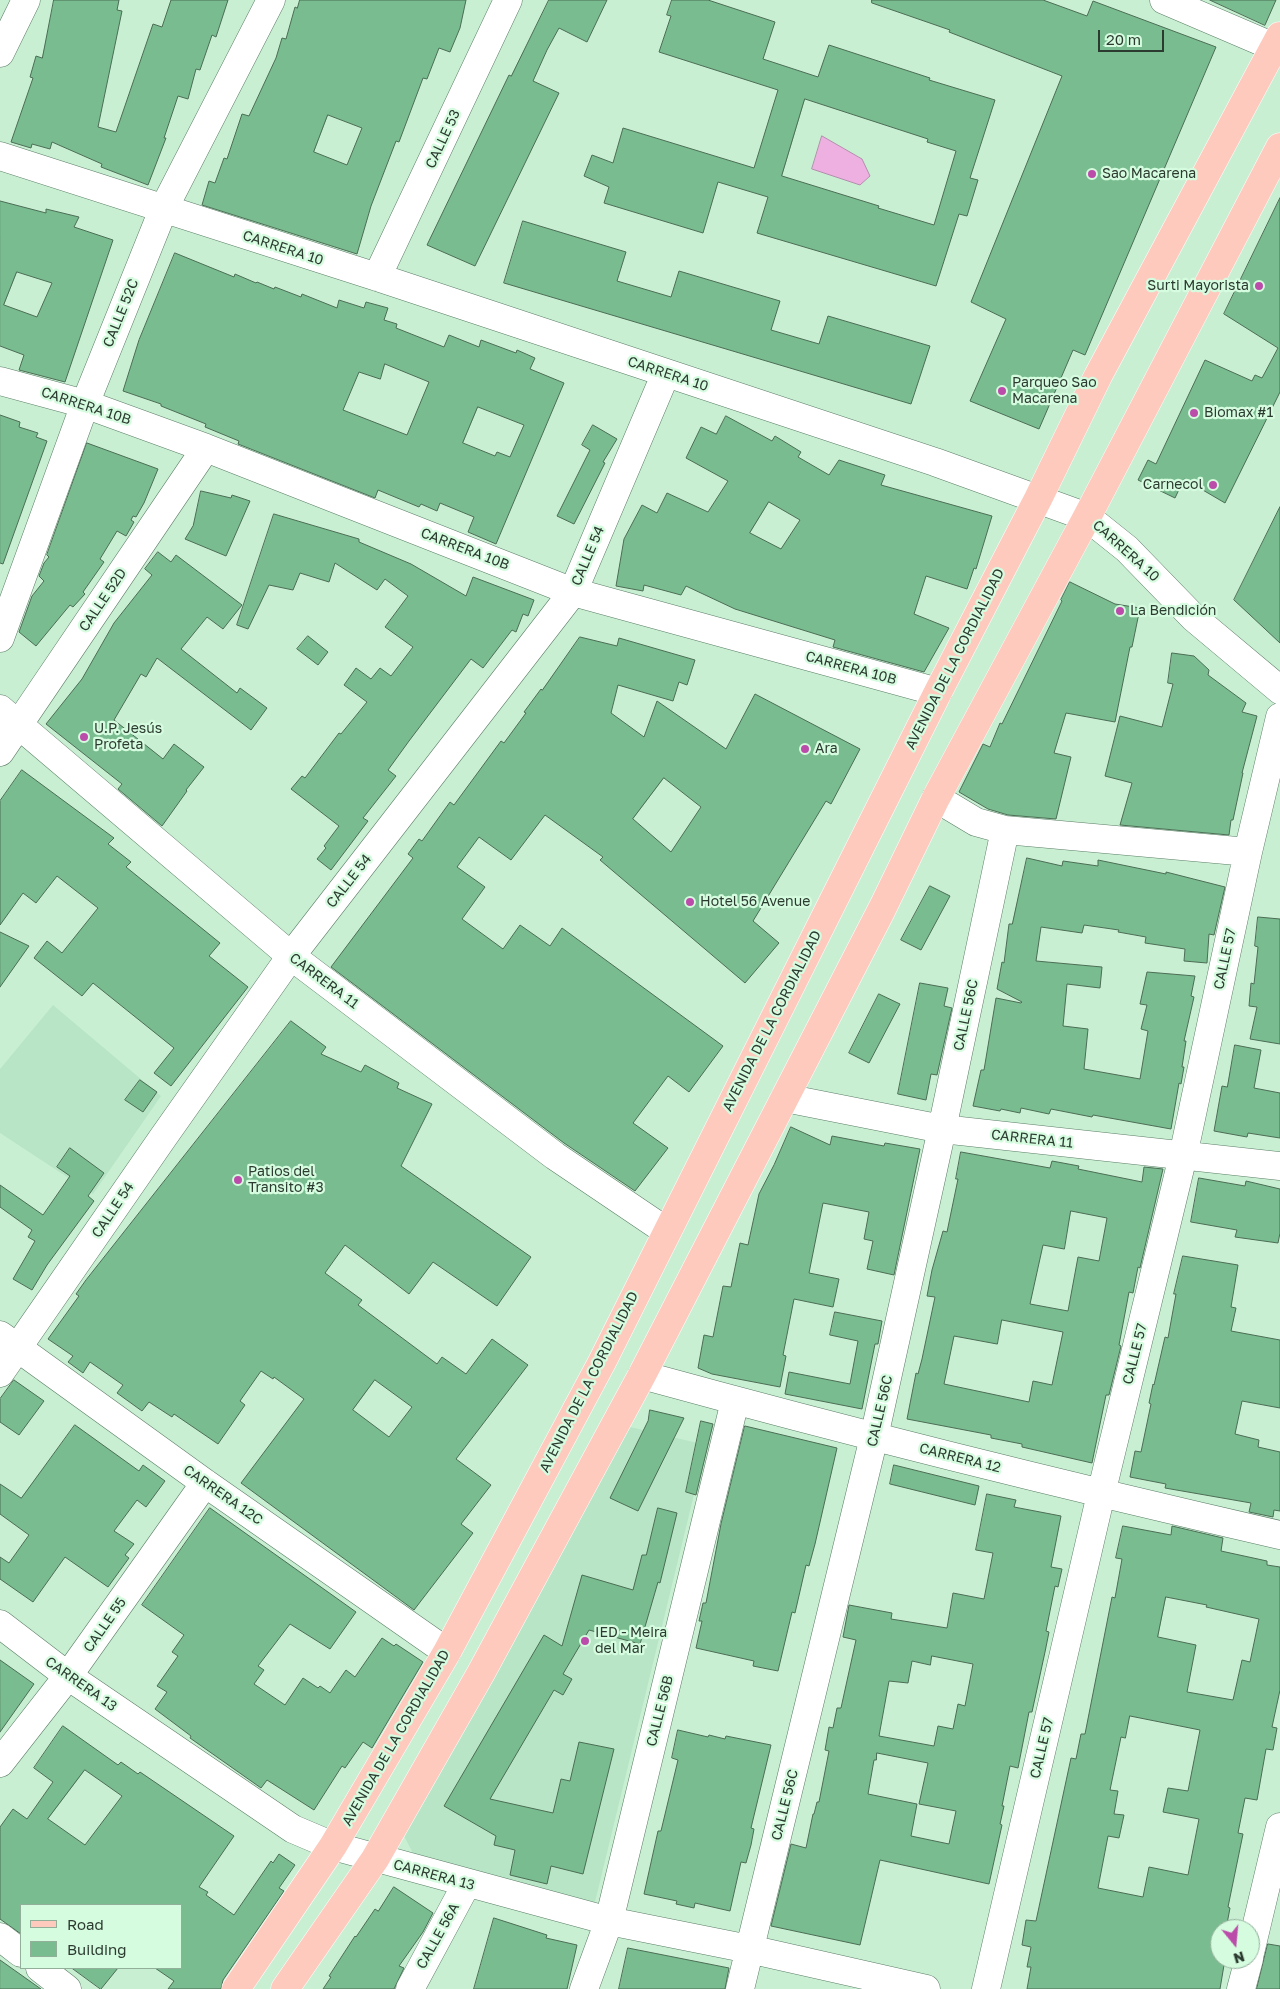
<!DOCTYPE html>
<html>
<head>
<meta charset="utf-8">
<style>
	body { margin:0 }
	#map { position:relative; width:1280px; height:1989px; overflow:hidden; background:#c9efd3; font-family:"Golos Text",sans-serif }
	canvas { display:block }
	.legend { position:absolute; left:20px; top:1904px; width:162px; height:65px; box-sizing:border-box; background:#d6fce0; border:1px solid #92af9a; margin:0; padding:6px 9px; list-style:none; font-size:15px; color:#2c3b30 }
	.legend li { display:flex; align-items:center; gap:10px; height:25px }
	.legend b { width:25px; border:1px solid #92af9a }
	.north { position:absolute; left:1210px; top:1919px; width:50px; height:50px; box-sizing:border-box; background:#d6fce0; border:1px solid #92af9a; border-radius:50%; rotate:163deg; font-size:14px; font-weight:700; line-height:20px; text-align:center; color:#2c3b30 }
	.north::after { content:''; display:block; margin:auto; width:18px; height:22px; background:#bb4caa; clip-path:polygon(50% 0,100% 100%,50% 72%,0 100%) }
	.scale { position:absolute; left:1098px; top:30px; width:66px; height:22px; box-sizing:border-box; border:2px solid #2c3b30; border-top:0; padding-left:6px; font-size:15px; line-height:18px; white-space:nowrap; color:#2c3b30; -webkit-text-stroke:4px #d6fce0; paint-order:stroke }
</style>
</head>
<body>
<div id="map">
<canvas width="1280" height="1989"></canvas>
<ul class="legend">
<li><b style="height:6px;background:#fecabe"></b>Road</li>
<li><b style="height:14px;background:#79bc8f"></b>Building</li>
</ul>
<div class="north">N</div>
<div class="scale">20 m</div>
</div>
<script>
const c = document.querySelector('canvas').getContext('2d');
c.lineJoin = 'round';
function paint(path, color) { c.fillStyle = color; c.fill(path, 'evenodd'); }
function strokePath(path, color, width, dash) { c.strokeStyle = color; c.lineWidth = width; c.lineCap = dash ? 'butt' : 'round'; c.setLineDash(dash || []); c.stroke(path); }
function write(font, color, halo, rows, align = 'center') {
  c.font = font + ' "Golos Text",sans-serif'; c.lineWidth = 4.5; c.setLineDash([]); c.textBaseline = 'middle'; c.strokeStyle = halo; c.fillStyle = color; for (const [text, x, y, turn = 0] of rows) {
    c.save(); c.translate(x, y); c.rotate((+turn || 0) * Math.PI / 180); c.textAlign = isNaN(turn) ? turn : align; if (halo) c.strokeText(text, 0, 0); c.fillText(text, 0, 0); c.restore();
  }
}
paint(new Path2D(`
	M53,1005L161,1096L93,1194L0,1133V1069Z
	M630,1427L706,1445L595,1902L416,1859L404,1836Z`), '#b8e5c5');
const water = new Path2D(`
	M822,136L862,159L870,176L860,185L812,169Z`);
paint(water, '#edb0e1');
strokePath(water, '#b38dac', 1);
const building = new Path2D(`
	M54,0H119L117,10L122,11L98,127L116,132L153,24L162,27L171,0H228L216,37L212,35L200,70L196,69L188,99L178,96L164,138H166L148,185L101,167L102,164L52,142L50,149L32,144L31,148L11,142L33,78L30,77L36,56L42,58Z
	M300,0H466L460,28L450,52L439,48L427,79L423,78L399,142L396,141L371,206L357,254L202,205L209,181L215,183L224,158L227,159L242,114L249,116L276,58L282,38L286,39L295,7L297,8ZM328,115L362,128L347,165L314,152Z
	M549,0H607L587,42L559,28L547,50L533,81L559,93L475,266L427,245L509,75L511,76Z
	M672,0H708L775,22L763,59L818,77L829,45L930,78L929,80L995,100L970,178L978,180L967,216L959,214L936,286L757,233L768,197L718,182L703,233L604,203L609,187L584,176L592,155L613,163L623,128L754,168L778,90L659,52L671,16L667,15ZM805,99L928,139L927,142L956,151L934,225L878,208L879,206L782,176Z
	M872,0H1043L1087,16L1093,1L1216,47L1085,355L1073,350L1039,429L970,401L1006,319L971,302L1062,76L949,32L950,30L872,3Z
	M1210,0H1276L1265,25Z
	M1280,198V392L1225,503L1184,479L1175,498L1138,480L1148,460L1156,464L1205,360L1252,381L1255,375L1262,378L1278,348L1224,314Z
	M0,201L46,213V209L79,217L74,227L113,240L65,382L19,370L24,355L0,346ZM17,272L52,283L37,317L4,305Z
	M523,221L626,252L617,281L671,297L679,271L780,301L771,330L819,344L828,316L930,346L911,404L504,283Z
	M175,253L234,277L235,274L256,283L257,282L274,289L275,287L301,297L302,294L337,308L339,300L364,308L366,302L388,308L384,320L397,324L396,328L444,347L449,335L479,347L481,340L516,353L517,350L535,358L530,369L564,383L496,544L468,532L474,517L440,503L437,511L421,504L419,507L378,490L375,498L238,444L239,441L205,427L206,424L161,406V404L123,391L139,340ZM385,364L429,382L407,435L343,410L359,372L380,379ZM478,407L524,425L510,457L497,452L495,456L463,443Z
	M0,415L20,422L19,427L38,433L36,437L47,441L3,564L0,563Z
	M726,416L772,441L775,436L801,452L798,457L829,475L839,460L885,475L881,485L992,516L976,569L974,568L967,589L926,576L914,614L949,628L924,672L833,647L835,640L735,609L686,586L681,595L644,585L643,591L616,586L624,539L642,505L657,513L667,493L708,512L728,481L686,458L701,427L716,434ZM769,502L800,520L781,549L750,533Z
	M593,425L617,439L603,462L605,463L574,524L557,516L590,450L582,445Z
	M87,443L158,469L144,503L136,517L133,516L131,520L134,522L126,536L117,531L100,559L104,562L83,592L85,594L73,607L70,605L36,646L19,632L32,596L44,581L39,576L44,563L49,557L47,555Z
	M201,491L231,498L232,495L250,501L226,556L185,539L193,526Z
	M1280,507V643L1234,600Z
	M274,514L359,539V542L411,564L466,596L473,577L534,600L528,616L523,614L516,632L512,630L483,668L471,659L409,741L388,770L396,776L363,818L368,821L331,870L317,859L326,848L324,846L339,826L291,789L302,776L305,778L339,733L341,734L367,702L344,685L356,668L371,679L380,668L391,676L413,647L385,627L408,596L385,579L377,590L335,563L329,582L300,573L293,590L269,585L248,629L237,625Z
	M158,552L171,562L176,555L242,605L223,629L207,617L181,649L237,693L240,688L267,708L251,730L157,658L146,677L141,674L114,720L163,759L174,744L204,767L186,790L187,791L162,826L118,789L122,784L46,724L82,679L114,623L152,575L145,569Z
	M1070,582L1115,604L1140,608L1132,647H1130L1115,722L1066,713L1054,753L1071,757L1056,819L1008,815L988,809L959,792L983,744L990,747L1000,723L1002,724L1062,601L1061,600Z
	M308,636L328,652L318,665L297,649Z
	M580,637L617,646L619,638L695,660L687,685L679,682L673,701L618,685L611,713L644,737L657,701L726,749L755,694L860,749L831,804L826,801L753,921L779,943L745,983L600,860L603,857L545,815L511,860L479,837L457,867L485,887L462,919L503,949L520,925L550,946L562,928L723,1046L689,1092L668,1076L633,1123L668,1148L635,1191L564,1143L331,967L413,858L408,854L419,839L422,841L450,802L454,805L501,741L504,743L526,713L524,712L541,689L542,690ZM664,778L701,807L671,852L633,819Z
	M1172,653L1194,656L1209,670L1208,675L1246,703L1242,712L1257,716L1242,773H1243L1233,820H1231L1229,835L1120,825L1132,783L1105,776L1120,716L1162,727L1173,684L1168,683Z
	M22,770L114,838L108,844L131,862L126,867L220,943L209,956L248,987L171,1086L154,1073L174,1048L93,983L82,996L34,958L47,941L62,953L98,908L57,876L36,903L23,893L0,925V801Z
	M1027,858L1062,866L1063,861L1098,866V860L1166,874V872L1225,887L1214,935L1209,934L1207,963L1184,961L1185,949L1145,943L1146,937L1118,932L1119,930L1084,925L1082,933L1041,927L1036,961L1102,967L1100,988L1067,984L1063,1026L1088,1029L1084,1069L1140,1079L1148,1031L1141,1029L1147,1005L1140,1004L1147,972L1195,976L1191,996L1194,997L1184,1041H1186L1182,1067H1184L1181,1084L1179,1083L1171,1129L1093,1115L1092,1117L1051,1109L1049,1114L1021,1108L1020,1113L1001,1109L1000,1111L973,1106L981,1070H984L996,998L1021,1003L1022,1002L997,989L1002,962L1004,963L1009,924H1012Z
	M930,886L950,896L921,950L901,940Z
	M1258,917L1280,919V1044L1250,1039L1257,1007L1249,1006L1251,983L1254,984L1258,947L1255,946Z
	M0,932L29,946L0,987Z
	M920,983L948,988L944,1006L952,1008L937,1075L931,1074L926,1100L898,1094Z
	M879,994L900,1004L869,1063L849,1053Z
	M291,1021L326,1047L321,1054L361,1072L365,1065L399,1083L397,1088L432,1104L401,1166L531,1257L497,1306L433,1262L409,1294L345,1245L325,1273L362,1300L358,1305L437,1364L442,1357L466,1374L492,1339L528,1365L456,1459L491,1485L461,1524L473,1533L414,1610L241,1483L304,1399L274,1377L273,1379L261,1371L240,1401L245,1405L218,1444L174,1414L172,1417L149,1402L142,1411L117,1393L123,1385L90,1362L83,1373L68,1362L73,1356L48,1339L79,1296L76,1294L86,1280ZM375,1380L412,1407L389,1437L353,1410Z
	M1235,1045L1261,1050L1254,1088L1280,1093V1138L1248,1133L1247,1137L1214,1131L1222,1086L1227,1087Z
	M140,1080L157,1092L143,1112L125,1100Z
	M791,1127L830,1145L832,1136L884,1146L885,1143L920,1149L894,1275L867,1269L873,1241L864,1239L869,1212L823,1203L809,1273L839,1279L833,1307L794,1299L783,1355L786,1356L780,1387L712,1374L698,1368L704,1335L713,1337L723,1286L731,1287L740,1243L748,1245L759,1194L774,1165Z
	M70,1148L104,1173L88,1196L94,1201L47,1265L32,1290L13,1279L35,1241L28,1237L32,1230L0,1207V1185L43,1215L70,1176L57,1167Z
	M961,1152L1050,1168L1052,1161L1079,1166L1078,1169L1142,1182L1144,1167L1163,1169L1140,1268L1138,1267L1133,1293L1129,1292L1119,1345L1121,1346L1109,1395H1106L1092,1463L1022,1447V1444L991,1438V1435L907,1419L916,1373L918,1374L922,1359L935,1297L927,1296L932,1270L943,1231L947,1232L958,1179H956ZM1071,1211L1107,1218L1099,1261L1078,1257L1068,1311L1030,1304L1043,1245L1064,1249ZM1002,1320L1063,1332L1052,1385L1033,1381L1029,1402L944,1384L954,1336L997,1344Z
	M1199,1178L1245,1186L1246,1181L1280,1189V1233L1278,1243L1235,1237L1237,1230L1191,1222Z
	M1183,1256L1238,1265L1231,1307L1236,1308L1231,1331L1280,1340V1408L1242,1401L1235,1434L1259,1440L1258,1447L1280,1452V1511L1274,1510L1273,1517L1249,1512L1251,1503L1165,1488L1166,1484L1130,1477L1135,1451L1141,1452L1151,1404L1149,1403L1153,1384L1154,1385L1165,1337L1168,1338L1176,1294H1174Z
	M835,1312L882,1321L878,1344H875L862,1409L785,1394L789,1372L850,1384L858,1341L830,1335Z
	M14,1380L44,1401L19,1435L0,1422V1399Z
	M650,1410L684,1418L638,1511L610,1498L648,1421Z
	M701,1421L713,1424L696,1495L686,1492Z
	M75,1425L139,1471L143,1465L165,1481L146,1507L137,1500L114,1531L134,1544L125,1555L129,1558L108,1587L65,1557L33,1602L0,1579V1557L9,1563L29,1535L0,1514V1484L21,1498Z
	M745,1426L837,1448L815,1544L809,1566L806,1565L795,1613L792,1612L778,1671L753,1666L754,1661L696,1648L702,1621H699L703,1603H706L721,1524Z
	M894,1465L979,1486L975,1505L890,1484Z
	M987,1494L1016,1500L1014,1507L1061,1516L1051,1567L1062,1569L1058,1587L1055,1586L1046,1631L1049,1632L1045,1652L1032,1712H1029L1018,1768L1010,1766L1002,1806H1004L1000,1824L1002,1825L989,1884L880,1860L860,1945L771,1926L791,1844L806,1848L813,1814H814L817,1802H819L829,1751L825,1750L829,1727L833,1728L837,1708H841L856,1640L843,1637L849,1605L892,1613L891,1619L947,1628L953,1593L984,1599L993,1553L976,1550ZM932,1656L973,1664L965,1706L958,1704L953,1729L938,1726L934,1746L879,1736L889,1681L908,1683L912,1661L930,1665ZM877,1753L928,1763L919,1804L956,1811L949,1844L911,1836L917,1804L868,1794L874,1760H876Z
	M210,1508L356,1612L330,1649L290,1624L258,1666L264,1670L254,1684L285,1705L303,1678L318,1688L320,1686L330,1693L346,1670L355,1677L382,1638L394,1646L396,1644L423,1662L372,1748L363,1742L345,1768L342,1766L314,1810L267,1780L261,1788L190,1738L191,1736L155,1709L167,1692L157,1686L178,1656L172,1652L184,1635L142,1605Z
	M658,1508L677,1513L660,1583L658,1582L640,1644L589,1630L563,1674L572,1679L563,1695L554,1690L490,1799L553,1813L561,1779L570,1781L579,1742L614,1749L583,1874L551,1866L547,1884L510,1875L515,1850L494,1845L496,1836L444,1806L544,1635L562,1646L582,1575L633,1590L642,1555H646Z
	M1123,1526L1171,1535L1172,1526L1223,1538L1221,1551L1267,1561V1565L1280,1567V1690L1272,1727L1277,1728L1273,1750L1266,1749L1257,1800L1245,1798L1238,1833L1243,1834L1228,1907L1230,1908L1226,1929H1220V1959H1225L1220,1989H1027L1031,1967H1027L1031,1947L1022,1945L1026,1920L1036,1921L1071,1758L1076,1759L1081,1734H1085L1112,1597L1115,1598L1122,1559L1116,1558ZM1166,1597L1207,1605L1206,1607L1259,1619L1250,1662L1242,1660L1233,1700L1187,1692L1196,1645L1158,1637ZM1130,1716L1200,1730L1188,1791L1168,1788L1163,1812L1199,1819L1188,1875L1149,1867L1143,1897L1098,1888L1108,1836L1119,1838L1124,1815L1114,1814L1118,1791L1110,1790L1121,1737L1125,1738Z
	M0,1660L34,1684L0,1732Z
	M63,1726L118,1765L121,1762L138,1774L140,1772L234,1836L199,1887L208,1892L206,1895L234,1915L271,1861L273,1863L279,1854L295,1865L279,1888L284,1891L223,1980L221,1989H168L174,1981L155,1968H181V1905H21V1934L0,1919V1827L13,1809L27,1819L53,1782L34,1768ZM85,1770L122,1796L85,1845L48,1819Z
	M678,1730L708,1737L709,1735L725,1739L726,1736L771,1745L751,1828L754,1829L751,1845L746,1863L741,1862L730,1911L695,1903L694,1908L676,1904L677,1901L644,1894L658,1831H661L678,1760L672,1758Z
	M394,1887L433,1913L423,1932L399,1966L404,1968L394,1989H323L331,1977L329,1976L355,1936L356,1937L375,1909L378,1911Z
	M494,1918L547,1935L546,1938L577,1945L567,1989H474Z
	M1268,1944L1280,1946V1989H1257Z
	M628,1948L729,1968L725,1989H619Z
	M0,1960L41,1989H0Z
	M72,1968H118L101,1989Z`);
paint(building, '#79bc8f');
strokePath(building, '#4b6d55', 1);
const minor = new Path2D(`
	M1164,0L1274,47
	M0,53L26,0
	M0,156L377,277L935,462L1087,517L1127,549L1194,618L1280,690
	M377,277L508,0
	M0,381L85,404L206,448L573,592L938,692
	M0,638L85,404L163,210L271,0
	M0,709L291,956L555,1156L666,1231
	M0,752L206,448
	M936,798L976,822L1005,830L1248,852
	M785,1098L942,1129L1280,1166
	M0,1335L205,1483L447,1652
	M0,1373L162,1139L291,956L573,592L666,373
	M642,1375C853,1433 1066,1486 1280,1535
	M0,1624L68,1676L293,1829L333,1846L609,1921L749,1949L926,1989
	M0,1763L68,1676L205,1483
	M0,1937L21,1953
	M1250,1953L1280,1827
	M40,1968L67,1989
	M410,1989L467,1883
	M584,1989L609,1921L735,1401
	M740,1989L874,1437L942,1129L1005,830
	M986,1989L1101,1494L1183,1156L1248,852L1280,717
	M1241,1989L1249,1959`);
const major = new Path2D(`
	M236,1989L333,1846L447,1652L602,1362L938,692L1038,499L1098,376L1280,36
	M285,1989L375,1859L481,1673L642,1375L882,909L936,798L1087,517L1280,147`);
strokePath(minor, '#5b7e66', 29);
strokePath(major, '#fff', 29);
strokePath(minor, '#fff', 28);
strokePath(major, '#fecabe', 28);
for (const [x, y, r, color] of [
	[1092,174,5,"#bb4caa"],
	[1259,286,5,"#bb4caa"],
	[1002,391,5,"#bb4caa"],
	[1194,413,5,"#bb4caa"],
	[1213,485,5,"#bb4caa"],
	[1120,611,5,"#bb4caa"],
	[84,737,5,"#bb4caa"],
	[805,749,5,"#bb4caa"],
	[690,902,5,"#bb4caa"],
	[238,1180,5,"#bb4caa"],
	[585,1641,5,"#bb4caa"]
]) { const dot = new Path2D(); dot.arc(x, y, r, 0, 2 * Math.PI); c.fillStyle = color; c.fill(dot); strokePath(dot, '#d6fce0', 2); }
write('14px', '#2c3b30', '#d6fce0', [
	["CALLE 53",443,139,-65],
	["CARRERA 10",283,248,18],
	["CALLE 52C",121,313,-68],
	["CARRERA 10",668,374,18],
	["CARRERA 10B",86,406,18],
	["CARRERA 10B",465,549,21],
	["CARRERA 10",1126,551,42],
	["CALLE 54",588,556,-67],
	["CALLE 52D",103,600,-56],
	["AVENIDA DE LA CORDIALIDAD",955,659,-63],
	["CARRERA 10B",851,668,15],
	["CALLE 54",349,881,-52],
	["CALLE 57",1225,959,-78],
	["CARRERA 11",324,981,37],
	["CALLE 56C",966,1015,-78],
	["AVENIDA DE LA CORDIALIDAD",772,1021,-63],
	["CARRERA 11",1032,1139,6],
	["CALLE 54",113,1210,-56],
	["CALLE 57",1135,1354,-76],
	["AVENIDA DE LA CORDIALIDAD",589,1382,-63],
	["CALLE 56C",880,1411,-77],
	["CARRERA 12",960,1458,14],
	["CARRERA 12C",223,1495,35],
	["CALLE 55",105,1625,-55],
	["CARRERA 13",81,1684,35],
	["CALLE 56B",660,1711,-76],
	["AVENIDA DE LA CORDIALIDAD",396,1738,-60],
	["CALLE 57",1042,1748,-77],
	["CALLE 56C",785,1805,-76],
	["CARRERA 13",434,1875,15],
	["CALLE 56A",438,1936,-61]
]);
write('14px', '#2c3b30', '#d6fce0', [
	["Sao Macarena",1102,174],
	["Surti Mayorista",1249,286,"right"],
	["Parqueo Sao",1012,383],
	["Macarena",1012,399],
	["Biomax #1",1204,413],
	["Carnecol",1203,485,"right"],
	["La Bendición",1130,611],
	["U.P. Jesús",94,729],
	["Profeta",94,745],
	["Ara",815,749],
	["Hotel 56 Avenue",700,902],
	["Patios del",248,1172],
	["Transito #3",248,1188],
	["IED - Meira",595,1633],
	["del Mar",595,1649]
], 'left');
</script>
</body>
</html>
